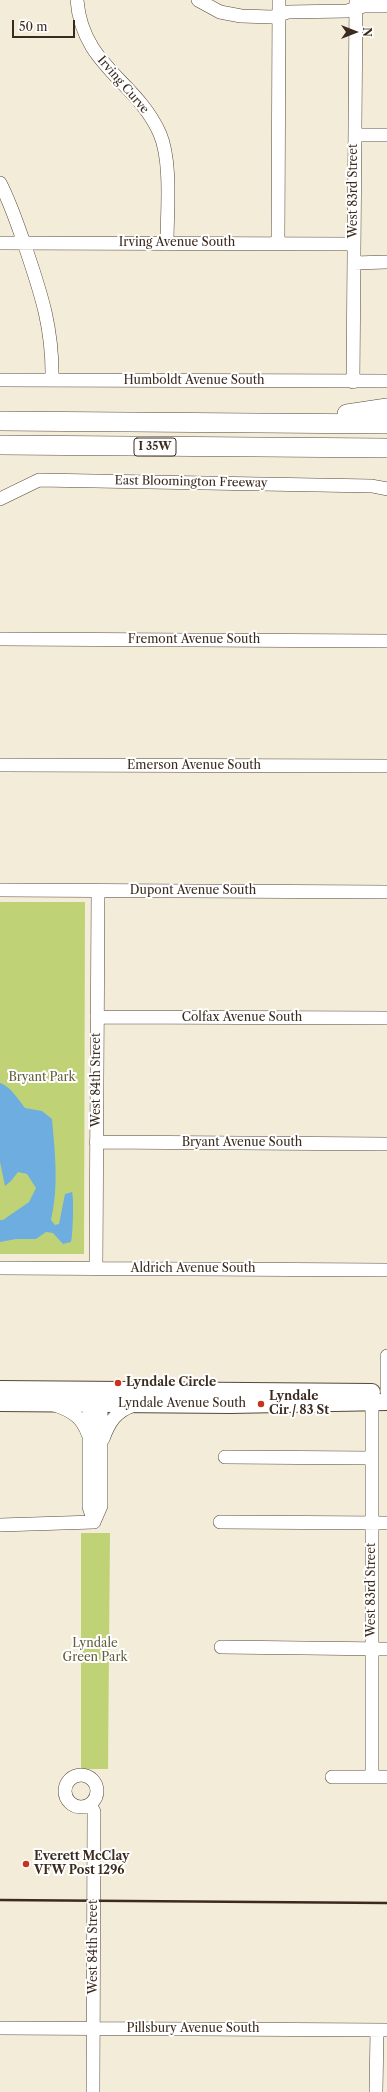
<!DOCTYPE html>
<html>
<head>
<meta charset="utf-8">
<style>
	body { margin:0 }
	#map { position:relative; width:387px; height:2092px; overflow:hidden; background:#f3ecd8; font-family:"Libre Caslon Text",serif }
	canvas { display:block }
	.north { position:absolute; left:335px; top:12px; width:40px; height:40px; -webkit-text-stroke:3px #fff; paint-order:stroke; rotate:90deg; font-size:11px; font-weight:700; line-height:16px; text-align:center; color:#3b2a1e }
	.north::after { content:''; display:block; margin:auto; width:14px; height:18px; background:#3b2a1e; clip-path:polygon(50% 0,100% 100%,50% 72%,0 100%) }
	.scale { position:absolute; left:12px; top:20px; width:63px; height:18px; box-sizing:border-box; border:2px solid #3b2a1e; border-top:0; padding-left:5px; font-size:12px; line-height:14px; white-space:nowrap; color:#3b2a1e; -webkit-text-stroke:3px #fff; paint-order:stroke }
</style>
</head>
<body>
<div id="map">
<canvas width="387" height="2092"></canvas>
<div class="north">N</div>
<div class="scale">50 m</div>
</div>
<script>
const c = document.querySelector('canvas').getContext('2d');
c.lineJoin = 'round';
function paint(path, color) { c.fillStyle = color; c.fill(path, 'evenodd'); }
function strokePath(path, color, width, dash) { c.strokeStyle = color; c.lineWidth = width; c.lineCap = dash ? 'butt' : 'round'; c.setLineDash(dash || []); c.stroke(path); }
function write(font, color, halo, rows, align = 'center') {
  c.font = font + ' "Libre Caslon Text",serif'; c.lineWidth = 4; c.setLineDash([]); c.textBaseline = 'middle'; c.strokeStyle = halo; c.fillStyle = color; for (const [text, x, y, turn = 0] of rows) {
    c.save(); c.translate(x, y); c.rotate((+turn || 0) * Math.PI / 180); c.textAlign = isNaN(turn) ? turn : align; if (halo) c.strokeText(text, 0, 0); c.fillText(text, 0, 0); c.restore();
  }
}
paint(new Path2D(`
	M0,902H85L84,1254H0Z
	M81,1533H110L108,1769H81Z`), '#bfd376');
paint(new Path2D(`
	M0,1083C11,1087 18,1099 25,1108L42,1111L52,1119C55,1154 59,1186 51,1220L55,1225L59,1224L65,1194L72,1192C74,1196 73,1236 71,1242L63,1244L53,1233L46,1232L36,1239H16L0,1242V1220H3L29,1202L36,1188L27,1174L18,1172L11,1181L5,1186L0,1162Z`), '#6dade0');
const minor = new Path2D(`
	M77,0C82,66 137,81 160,134C172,162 167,213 167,243
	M198,0L220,12L241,16L272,17L288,12L347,11L364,6H387
	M355,135H387
	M0,183C11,204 18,226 26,249C42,296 53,330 52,380
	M0,243L354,244
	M278,243L279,0
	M354,263L387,262
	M0,380L387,381
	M353,382L356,0
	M0,499L39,480L372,486L387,489
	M0,639L387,641
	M0,765L387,766
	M0,890L387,892
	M97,1017L387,1018
	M96,1142L387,1144
	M0,1268L387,1270
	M96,1269L98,891
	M387,1392V1356
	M93,1396V1404L89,1411V1507L94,1522
	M93,1404L101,1411V1506L94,1522
	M55,1405C72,1411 82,1417 88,1434
	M103,1439C109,1422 116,1411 134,1405
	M225,1457L372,1458
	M220,1522L387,1523
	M0,1525L94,1522
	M221,1647L387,1649
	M65 1791a16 16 0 1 1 32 0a16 16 0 1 1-32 0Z
	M332,1777H387
	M372,1777V1402
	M90,1804L94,1812L93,2092
	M0,2028L387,2030
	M376,2092L377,2030`);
const major = new Path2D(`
	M0,1389L372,1392
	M0,1403L230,1405L387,1402`);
const highway = new Path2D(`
	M347,414L387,408
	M0,421L387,424
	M0,445L387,448`);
strokePath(minor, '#57473a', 14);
strokePath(major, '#57473a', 18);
strokePath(highway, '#57473a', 20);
strokePath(minor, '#fff', 13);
strokePath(major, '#fff', 16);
strokePath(highway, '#fff', 19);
strokePath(new Path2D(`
	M0,1900L387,1903`), '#3b2a1e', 2.5);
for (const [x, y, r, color] of [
	[118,1383,4,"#c8321e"],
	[261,1404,4,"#c8321e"],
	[26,1864,4,"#c8321e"]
]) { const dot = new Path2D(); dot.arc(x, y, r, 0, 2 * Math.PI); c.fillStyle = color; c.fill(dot); strokePath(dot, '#fff', 1.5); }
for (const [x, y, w] of [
	[155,447,42]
]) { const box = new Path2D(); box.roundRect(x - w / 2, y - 9, w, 18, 3); c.fillStyle = '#fff'; c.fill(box); strokePath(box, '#3b2a1e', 1); }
write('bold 11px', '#3b2a1e', null, [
	["I 35W",155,447]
]);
write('12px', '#3b2a1e', '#fff', [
	["Irving Curve",123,85,49],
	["West 83rd Street",354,191,-90],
	["Irving Avenue South",177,243],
	["Humboldt Avenue South",194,381],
	["East Bloomington Freeway",191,482,1],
	["Fremont Avenue South",194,640],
	["Emerson Avenue South",194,766],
	["Dupont Avenue South",193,891],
	["Colfax Avenue South",242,1018],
	["West 84th Street",97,1080,-90],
	["Bryant Avenue South",242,1143],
	["Aldrich Avenue South",193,1269],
	["Lyndale Avenue South",182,1404],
	["West 83rd Street",372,1590,-90],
	["West 84th Street",94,1947,-90],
	["Pillsbury Avenue South",193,2029]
]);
write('12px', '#635d38', '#fff', [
	["Bryant Park",42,1078],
	["Lyndale",95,1644],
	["Green Park",95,1658]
]);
write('bold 12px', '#3b2a1e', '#fff', [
	["Lyndale Circle",126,1383],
	["Lyndale",269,1397],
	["Cir / 83 St",269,1411],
	["Everett McClay",34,1857],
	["VFW Post 1296",34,1871]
], 'left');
</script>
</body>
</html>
